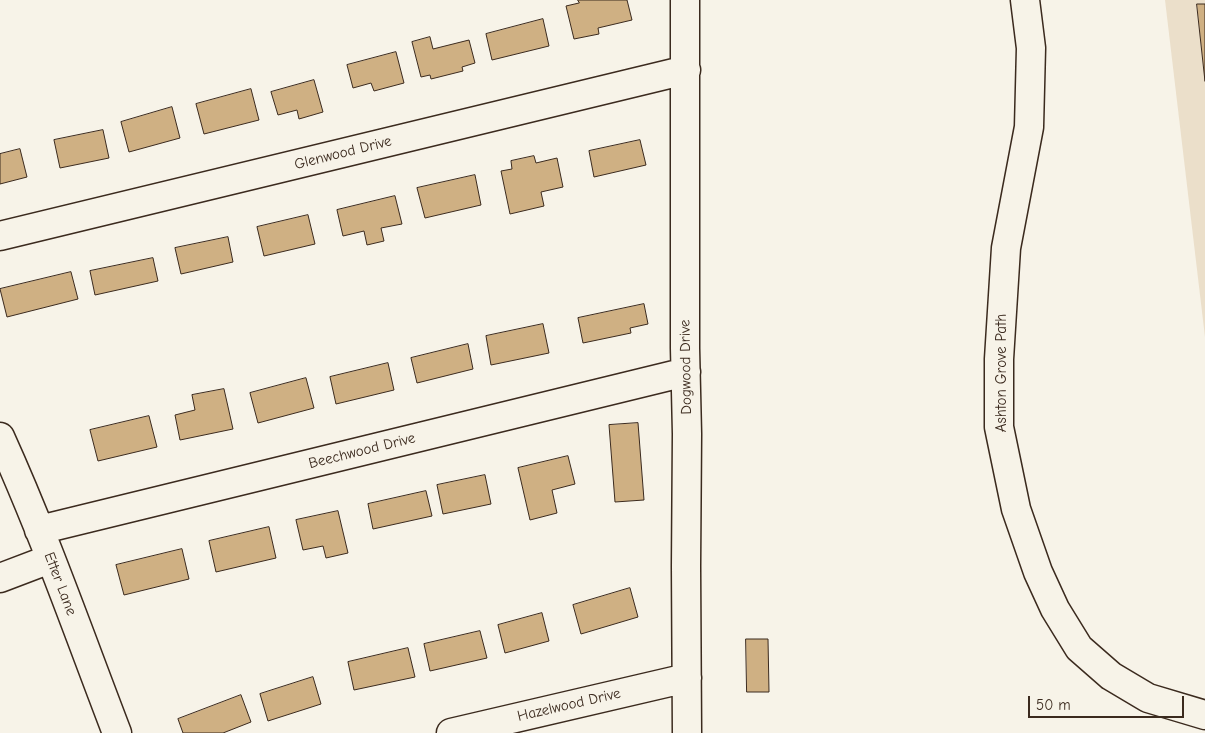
<!DOCTYPE html>
<html>
<head>
<meta charset="utf-8">
<style>
	body { margin:0 }
	#map { position:relative; width:1205px; height:733px; overflow:hidden; background:#f7f3e8; font-family:"Comic Neue",sans-serif }
	canvas { display:block }
	.scale { position:absolute; left:1028px; top:696px; width:156px; height:22px; box-sizing:border-box; border:2px solid #3b2a1e; border-top:0; padding-left:6px; font-size:15px; line-height:18px; white-space:nowrap; color:#3b2a1e; -webkit-text-stroke:4px #f7f3e8; paint-order:stroke }
</style>
</head>
<body>
<div id="map">
<canvas width="1205" height="733"></canvas>
<div class="scale">50 m</div>
</div>
<script>
const c = document.querySelector('canvas').getContext('2d');
c.lineJoin = 'round';
function paint(path, color) { c.fillStyle = color; c.fill(path, 'evenodd'); }
function strokePath(path, color, width, dash) { c.strokeStyle = color; c.lineWidth = width; c.lineCap = dash ? 'butt' : 'round'; c.setLineDash(dash || []); c.stroke(path); }
function write(font, color, halo, rows, align = 'center') {
  c.font = font + ' "Comic Neue",sans-serif'; c.lineWidth = 4.5; c.setLineDash([]); c.textBaseline = 'middle'; c.strokeStyle = halo; c.fillStyle = color; for (const [text, x, y, turn = 0] of rows) {
    c.save(); c.translate(x, y); c.rotate((+turn || 0) * Math.PI / 180); c.textAlign = isNaN(turn) ? turn : align; if (halo) c.strokeText(text, 0, 0); c.fillText(text, 0, 0); c.restore();
  }
}
paint(new Path2D(`
	M1165,0H1205V337Z`), '#ebdfca');
const building = new Path2D(`
	M578,0H627L632,20L598,28L599,34L574,39L566,6L579,3Z
	M1197,4H1205V81Z
	M543,19L549,46L492,60L486,34Z
	M430,37L433,49L469,40L475,63L462,67L463,71L431,79L430,75L421,77L412,42Z
	M396,52L404,83L374,91L371,83L353,88L347,65Z
	M314,80L323,112L299,119L297,110L278,115L271,92Z
	M251,89L259,120L204,134L196,104Z
	M172,107L180,138L129,152L121,122Z
	M103,130L109,158L60,168L54,140Z
	M640,140L646,165L594,177L589,151Z
	M20,149L27,177L0,184V154Z
	M534,156L536,163L557,158L563,187L541,192L544,206L510,214L501,171L512,169L511,161Z
	M475,175L481,205L425,218L417,188Z
	M395,196L402,224L381,228L384,241L367,245L364,231L343,236L337,210Z
	M308,215L315,244L264,256L257,227Z
	M228,237L233,262L181,274L175,248Z
	M153,258L158,281L95,295L90,271Z
	M71,272L78,299L7,317L0,289Z
	M644,304L648,324L630,328L631,333L583,343L578,318Z
	M543,324L549,353L491,365L486,336Z
	M468,344L473,369L417,383L411,358Z
	M388,363L394,390L336,404L330,377Z
	M306,378L314,408L258,423L250,393Z
	M224,389L233,429L180,440L175,415L195,410L192,395Z
	M149,416L157,447L98,461L90,430Z
	M638,423L644,500L615,502L609,425Z
	M568,456L575,484L552,490L557,513L530,520L518,468Z
	M485,475L491,504L443,514L437,485Z
	M426,491L432,516L373,529L368,504Z
	M338,511L348,553L326,558L323,546L303,550L296,520Z
	M269,527L276,558L216,572L209,541Z
	M182,549L189,579L124,595L116,565Z
	M630,588L638,617L581,634L573,605Z
	M542,613L549,641L505,653L498,625Z
	M480,631L487,658L430,671L424,644Z
	M746,639H768L769,692H747Z
	M408,648L415,677L354,690L348,662Z
	M313,677L321,704L268,721L260,694Z
	M241,695L251,722L223,733H183L178,719Z`);
paint(building, '#cfb083');
strokePath(building, '#3b2a1e', 1);
const minor = new Path2D(`
	M685,0V348L687,434L686,566L687,733
	M1025,0L1031,48L1029,127L1006,248L999,359V427L1016,509L1038,572L1055,609L1079,648L1111,676L1148,698L1205,715
	M0,236L686,70
	M0,437C44,534 79,634 117,733
	M39,530L686,372
	M0,578L50,559
	M451,733L687,678`);
strokePath(minor, '#3b2a1e', 31);
strokePath(minor, '#f7f3e8', 28);
write('15px', '#3b2a1e', '#f7f3e8', [
	["Glenwood Drive",343,153,-14],
	["Dogwood Drive",686,367,-91],
	["Ashton Grove Path",1002,373,-90],
	["Beechwood Drive",362,451,-14],
	["Etter Lane",60,584,69],
	["Hazelwood Drive",569,705,-13]
]);
</script>
</body>
</html>
